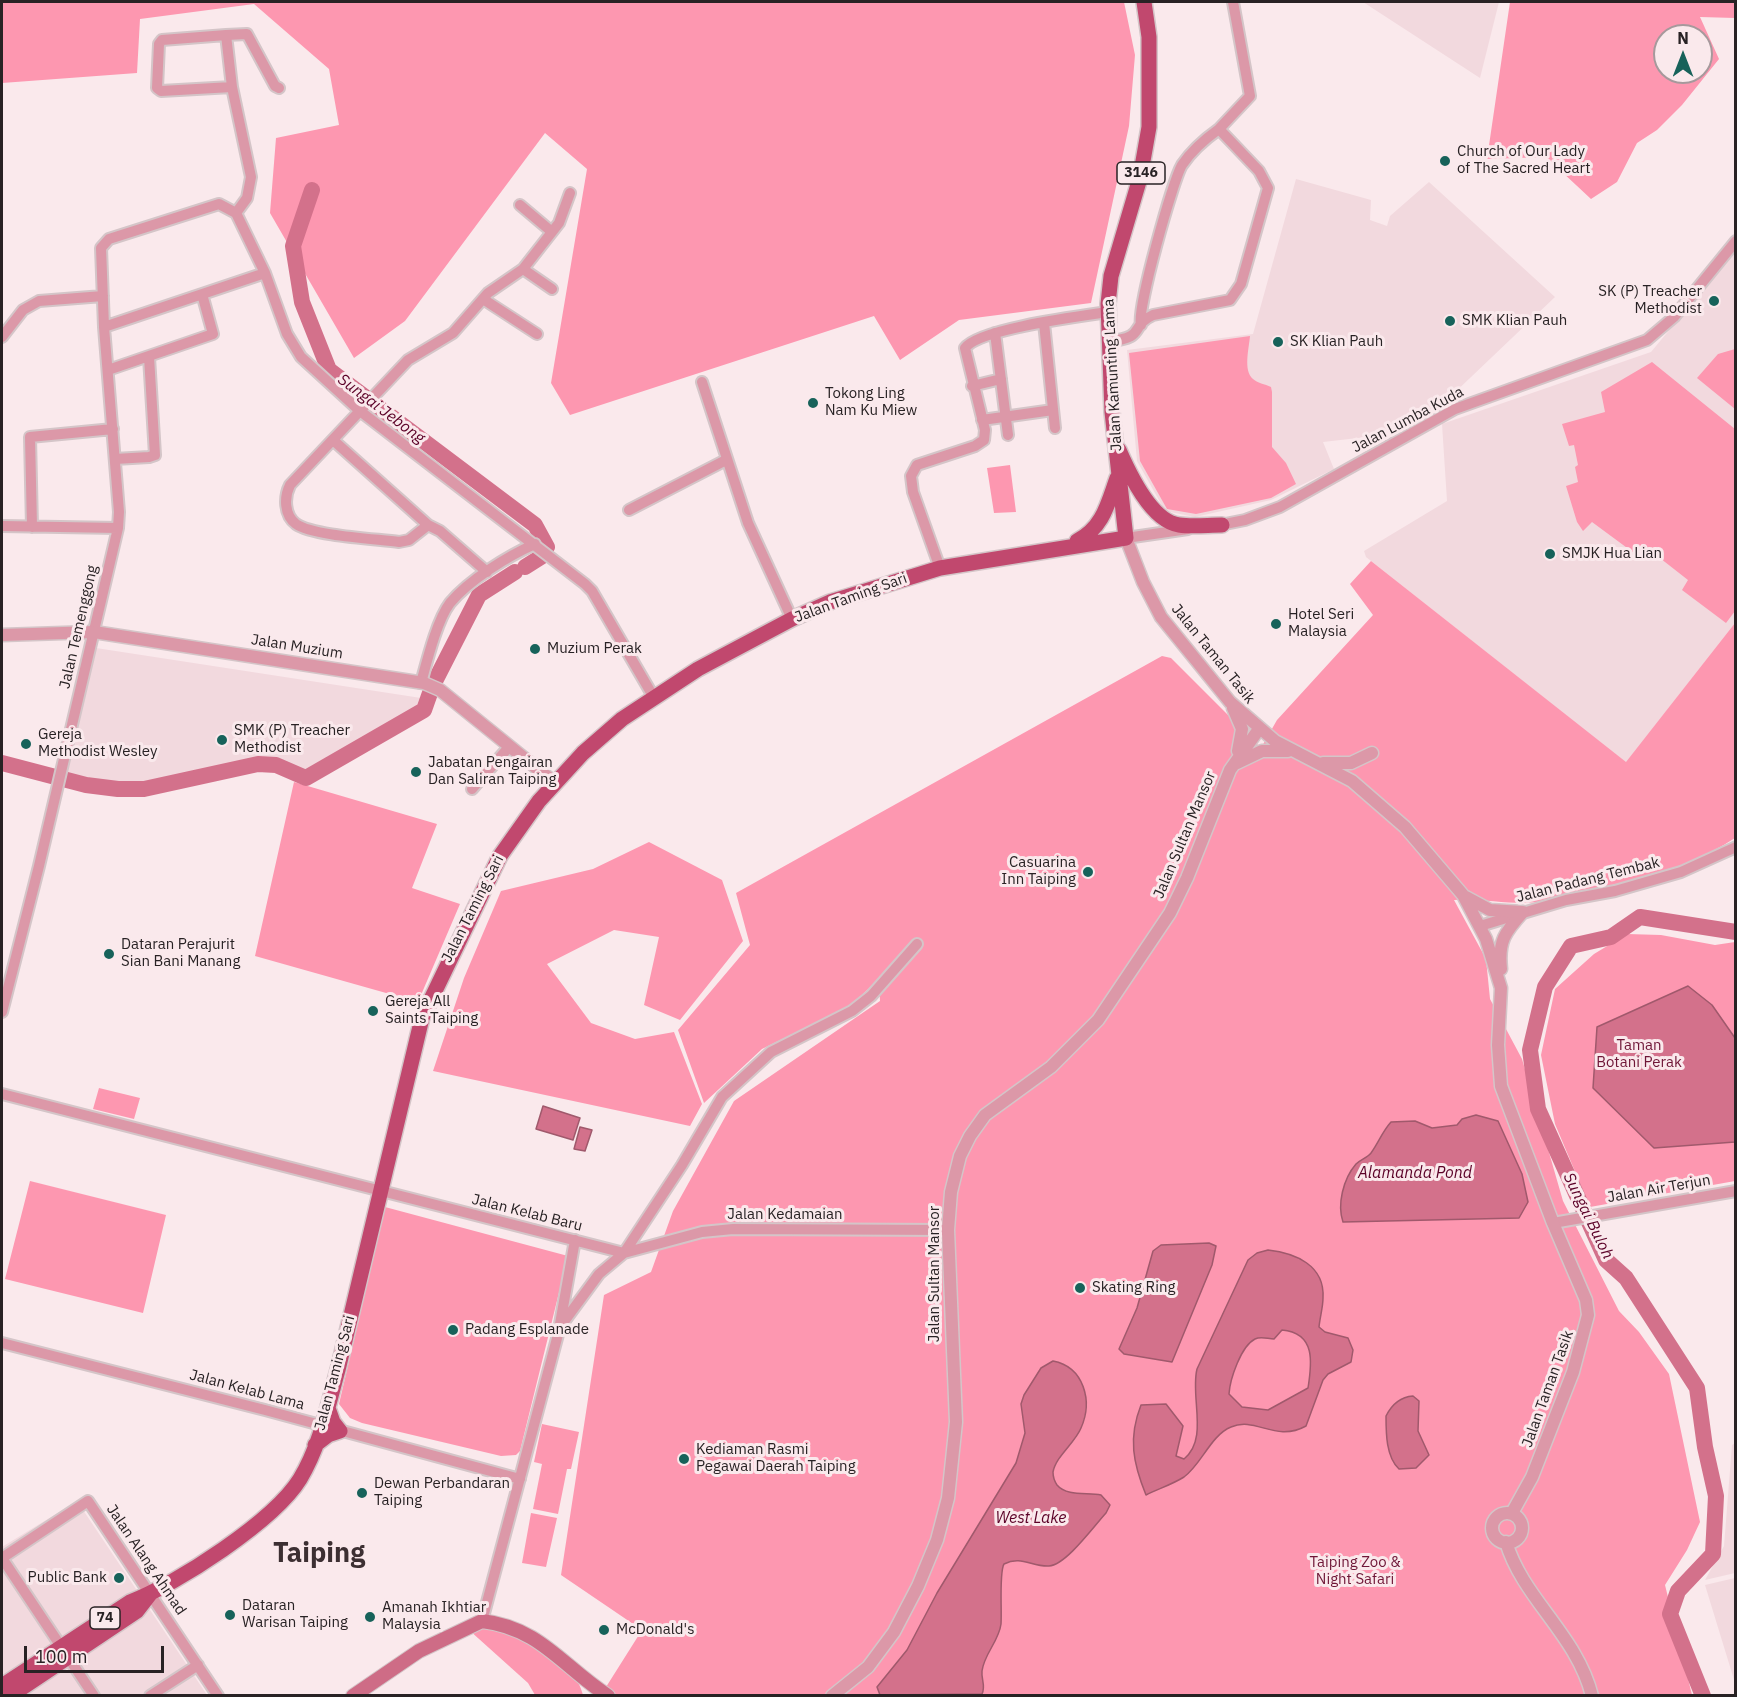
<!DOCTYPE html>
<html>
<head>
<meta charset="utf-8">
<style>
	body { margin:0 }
	#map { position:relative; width:1737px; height:1697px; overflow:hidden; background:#fae9ec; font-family:"IBM Plex Sans",sans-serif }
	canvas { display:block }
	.frame { position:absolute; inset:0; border:3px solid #282224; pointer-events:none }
	.north { position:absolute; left:1653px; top:24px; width:60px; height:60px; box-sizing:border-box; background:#fae9ec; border:2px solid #a6999c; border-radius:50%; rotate:0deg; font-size:16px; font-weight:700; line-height:24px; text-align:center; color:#282224 }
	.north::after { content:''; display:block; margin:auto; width:21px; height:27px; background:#17625a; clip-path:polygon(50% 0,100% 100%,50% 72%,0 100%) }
	.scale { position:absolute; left:24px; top:1646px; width:140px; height:27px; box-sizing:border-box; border:3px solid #282224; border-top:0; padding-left:8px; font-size:18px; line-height:21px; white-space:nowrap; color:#282224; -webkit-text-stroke:4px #fae9ec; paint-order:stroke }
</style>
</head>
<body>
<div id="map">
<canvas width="1737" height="1697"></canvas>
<div class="frame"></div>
<div class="north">N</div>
<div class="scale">100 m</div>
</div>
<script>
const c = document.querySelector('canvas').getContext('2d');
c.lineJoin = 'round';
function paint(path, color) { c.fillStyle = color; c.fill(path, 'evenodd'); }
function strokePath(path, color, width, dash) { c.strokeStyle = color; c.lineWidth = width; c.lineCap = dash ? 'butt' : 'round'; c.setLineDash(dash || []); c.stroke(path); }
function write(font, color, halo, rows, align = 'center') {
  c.font = font + ' "IBM Plex Sans",sans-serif'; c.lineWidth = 6; c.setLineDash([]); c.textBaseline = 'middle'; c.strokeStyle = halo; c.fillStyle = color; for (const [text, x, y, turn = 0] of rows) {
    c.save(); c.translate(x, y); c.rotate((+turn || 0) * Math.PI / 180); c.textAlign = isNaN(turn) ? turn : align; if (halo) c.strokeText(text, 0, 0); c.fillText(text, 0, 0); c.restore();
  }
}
paint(new Path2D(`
	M1363,2H1499L1480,78Z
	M1296,179L1371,200L1370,220L1387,226L1390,216L1429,182L1555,297L1449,398L1432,409L1384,435L1323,442L1334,469L1271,500L1195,517L1165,511L1137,461L1127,350L1253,334Z
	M1735,251V623L1626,763L1366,557L1364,551L1447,501L1442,424L1651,352Z
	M96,648L421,698L412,714L306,778L276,765L216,771L144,789L103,787L64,779Z
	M1735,1443V1573L1705,1580L1724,1546L1732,1445Z
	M77,1501L207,1695L2,1696V1547Z
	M1735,1578H1736L1735,1683L1705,1585Z`), '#f2d9de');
paint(new Path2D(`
	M2,2H1124L1135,55L1129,126L1091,303L959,320L900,360L874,316L570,415L551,383L587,169L545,133L405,321L354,358L270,213L276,138L339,125L329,69L254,4L140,19L137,73L2,83Z
	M1510,2H1735V18L1700,17L1719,59L1682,105L1657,130L1637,143L1617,182L1591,199L1546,157L1487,159ZM1665,36H1701V72H1665Z
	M1250,336C1249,348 1243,371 1253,379C1257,383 1265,384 1271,387L1272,392V447L1286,463L1296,484L1271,498L1196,514L1167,509L1140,461L1129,353Z
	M1735,349H1736L1735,409L1697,378L1718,354Z
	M1652,362L1735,429V611L1726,623L1682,590L1688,580L1642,544L1634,553L1592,522L1583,531L1577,522L1566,486L1578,482L1575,467L1578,465L1574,445L1569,446L1562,424L1605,412L1601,392Z
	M1010,465L1016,512L994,513L987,468Z
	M1371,561L1626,762L1735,623V838C1681,873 1601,893 1538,902C1511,905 1481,898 1454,900L1486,959L1490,999L1522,1059L1563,1201L1619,1311L1639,1332L1669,1374L1700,1522L1687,1550L1665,1585L1692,1695H601L642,1630L561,1575L604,1295L651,1272L673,1211L734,1101L880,1001L879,979L850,1006L762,1049L704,1103L678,1030L750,945L736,893L1162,656L1171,658L1261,748L1277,720L1373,615L1350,584Z
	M294,782L437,824L412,888L460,904L418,1002L255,956Z
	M649,842L722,880L743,941L680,1020L644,1005L659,937L614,930L547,964L591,1023L635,1039L674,1032L702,1104L690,1126L433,1071L464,978L501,891L593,869Z
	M1627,934L1661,935L1715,945L1735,942V1181L1590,1207L1555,1124L1541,1055L1555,989L1594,954Z
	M99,1088L140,1098L134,1119L93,1109Z
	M30,1181L166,1215L143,1313L5,1279Z
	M385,1207L568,1256L520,1451L516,1455L501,1456L362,1423L350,1418L339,1404Z
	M542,1424L579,1432L571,1469H567L558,1514L533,1509L542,1464L534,1462Z
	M531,1513L557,1518L546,1567L522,1563Z
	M483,1628C517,1632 576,1660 583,1695H535L528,1683L469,1630Z`), '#fd97b0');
const water = new Path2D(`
	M1688,986L1712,1005L1735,1038V1142L1654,1148L1593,1088L1597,1027Z
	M543,1106L580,1118L573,1140L536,1129Z
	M1476,1115L1498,1121L1522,1174L1528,1202L1519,1218L1343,1222C1337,1205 1343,1179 1356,1164C1360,1160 1367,1158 1371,1153C1379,1142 1382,1132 1391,1122L1415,1121L1432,1128L1457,1125L1462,1119Z
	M580,1127L592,1130L585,1151L574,1149Z
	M1209,1243L1216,1246L1212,1265L1172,1362L1124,1354L1119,1349L1137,1308L1153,1251L1161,1245Z
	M1268,1250C1295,1253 1325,1265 1323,1298C1323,1307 1320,1317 1319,1327L1325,1332L1348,1338L1353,1350L1351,1362L1328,1374L1323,1380L1306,1426C1275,1443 1256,1416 1231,1427C1211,1435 1201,1465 1184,1477C1173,1484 1158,1489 1146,1495C1133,1463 1128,1438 1141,1405L1166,1404L1183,1426L1176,1456L1184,1459C1209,1439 1190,1397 1197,1369L1248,1260L1257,1253ZM1282,1330C1316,1333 1312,1363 1308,1388L1268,1410L1242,1407L1229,1394C1230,1379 1241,1346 1255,1339C1261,1336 1268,1339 1274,1339Z
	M1053,1361C1084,1367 1093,1401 1081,1428C1075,1443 1056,1456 1053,1472C1053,1476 1055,1482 1057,1485C1067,1497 1088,1492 1101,1495L1110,1505L1106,1513C1094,1526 1066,1565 1049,1566C1032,1567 1021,1555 1004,1564C999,1572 1002,1610 1001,1624C999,1641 984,1654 982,1671C981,1679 986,1686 982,1694L880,1695L877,1687L907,1650L937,1593L1016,1463L1025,1433L1021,1404L1024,1395L1041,1368Z
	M1413,1396L1419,1401L1418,1431L1429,1455L1416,1468L1399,1469C1386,1457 1386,1433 1386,1416C1392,1404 1400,1397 1413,1396Z`);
paint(water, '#d3718b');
strokePath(water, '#a0596c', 1.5);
strokePath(new Path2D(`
	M312,190L293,246L302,302L329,370L535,525L547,547
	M525,567L544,555
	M434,683L479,595L515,572
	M2,763L86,785L118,789H144L258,764L276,765L306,778L424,710L430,693
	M1703,1696L1670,1614L1678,1591L1713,1554L1716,1496L1705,1447L1697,1388L1626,1278L1606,1260L1538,1109L1530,1050L1545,987L1571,946L1611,937L1640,917L1736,932`), '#d3718b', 16);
const minor = new Path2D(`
	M226,35L247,34L275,86L279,88
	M232,87L161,91L157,88L159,44L162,40L226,35L232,87L251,177L247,198L236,213
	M520,205L552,232
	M523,269L552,289
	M483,299L537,334
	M1044,323L1055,428
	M1141,325C1136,311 1173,180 1182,165C1192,150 1205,139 1219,129
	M104,327L265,273
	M995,333L1008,435
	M2,337L23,310L39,301L103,296
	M1109,341C1147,338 1129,326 1153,315L1230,300L1241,284L1268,188L1259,171L1219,129L1250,96L1233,2
	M108,370L213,334L202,294
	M702,382L748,523L792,619
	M972,386L1001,379
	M982,420L1053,410
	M333,440L428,525L440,531L487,572
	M115,459L149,457L155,455L149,357
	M629,510L726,460
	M428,525L409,540L399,542C377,539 313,536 296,524C284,515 284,497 290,485L408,360L453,333L488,293L523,269L559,223L570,193
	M2,526L118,528
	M1215,526L1245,520L1280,507L1455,409L1647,340L1674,317L1736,241
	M32,527L30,437L113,429
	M1126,538L1188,529
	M940,568L913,492L911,476L917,465L975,446L984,440L985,430L965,348C978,329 1081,316 1108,312
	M421,683C427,661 437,620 450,603C469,580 508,556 535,544
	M472,789L509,747
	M1480,926L1566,900L1615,891L1681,872L1736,847
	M2,1012L39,866L118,528L119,512L104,327L101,248L109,239L219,204L236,213L265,273L287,334L301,357L360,411L585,584L592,591L653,696
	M2,1094L624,1253
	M1553,1223L1736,1191
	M624,1253L702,1232L733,1229L948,1230
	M560,1324L575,1240
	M2,1343L265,1410L520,1479
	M2,1558L88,1501L218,1696
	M2,1558L94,1696
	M482,1621L560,1327L599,1274L624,1253L682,1165L722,1097L771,1052L852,1011L871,996L917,944
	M150,1696L198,1665`);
const tertiary = new Path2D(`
	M1126,538L1143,582L1161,617L1230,702L1275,741L1352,781L1405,827L1463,895L1486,939L1501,988L1498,1045L1501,1086L1553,1223L1586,1300L1588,1315L1573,1372L1532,1477L1512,1513
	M2,635L94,632L424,683L440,690L555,783
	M1233,708L1242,729L1238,751
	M1237,763L1262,751H1288
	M1323,763H1351L1372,753
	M1466,897L1490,910L1523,912
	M1501,969C1498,941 1505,932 1523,912
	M1492 1528a15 15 0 1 1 30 0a15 15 0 1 1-30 0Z
	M1506,1542C1523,1599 1577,1635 1592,1696
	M832,1696L868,1667L894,1632L918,1586L937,1540L948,1498L956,1422L948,1230L951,1192L960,1156L970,1136L985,1115L1051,1067L1098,1020L1170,913L1187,878L1230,770L1259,729`);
const secondary = new Path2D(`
	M353,1696L419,1651L482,1621C540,1628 562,1666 608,1696`);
const primary = new Path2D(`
	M1119,450C1129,473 1151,521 1179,525C1193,527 1208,525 1222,525
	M1077,541C1103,528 1108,503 1117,478
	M315,1445L328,1435L340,1431L333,1422L328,1408
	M2,1686L130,1602C177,1584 274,1521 300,1479C320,1446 328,1406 338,1370L422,1018L500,856L539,801L583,753L622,719L698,669L792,619L830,602L940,568L1126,538L1112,412L1108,304L1111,276L1140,178L1149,127V37L1144,2
	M10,1696L137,1611L151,1593`);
strokePath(minor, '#d4c5c8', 14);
strokePath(tertiary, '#d4c5c8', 15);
strokePath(secondary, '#d4c5c8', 16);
strokePath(primary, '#d4c5c8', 18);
strokePath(minor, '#dc98a8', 10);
strokePath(tertiary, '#dc98a8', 12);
strokePath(secondary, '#ce6c86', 14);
strokePath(primary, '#c1486e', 15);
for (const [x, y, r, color] of [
	[1445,161,6,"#17625a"],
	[1714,301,6,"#17625a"],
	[1450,321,6,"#17625a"],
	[1278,342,6,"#17625a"],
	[813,403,6,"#17625a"],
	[1550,554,6,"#17625a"],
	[1276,624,6,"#17625a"],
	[535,649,6,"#17625a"],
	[222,740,6,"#17625a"],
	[26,744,6,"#17625a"],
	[416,772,6,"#17625a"],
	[1088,872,6,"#17625a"],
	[109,954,6,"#17625a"],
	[373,1011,6,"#17625a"],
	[1080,1288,6,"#17625a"],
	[453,1330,6,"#17625a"],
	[684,1459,6,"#17625a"],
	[362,1493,6,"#17625a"],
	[119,1578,6,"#17625a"],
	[230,1615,6,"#17625a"],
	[370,1617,6,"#17625a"],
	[604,1630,6,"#17625a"]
]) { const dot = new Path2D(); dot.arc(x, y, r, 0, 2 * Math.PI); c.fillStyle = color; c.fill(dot); strokePath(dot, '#fae9ec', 2); }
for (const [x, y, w] of [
	[1141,173,48],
	[105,1618,30]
]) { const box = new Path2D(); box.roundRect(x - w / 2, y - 11, w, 22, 4.5); c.fillStyle = '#fae9ec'; c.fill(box); strokePath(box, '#282224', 1.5); }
write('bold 14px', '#282224', null, [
	["3146",1141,173],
	["74",105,1618]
]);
write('15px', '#282224', '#fae9ec', [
	["Church of Our Lady",1457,152],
	["of The Sacred Heart",1457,169],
	["SK (P) Treacher",1702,292,"right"],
	["Methodist",1702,309,"right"],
	["SMK Klian Pauh",1462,321],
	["SK Klian Pauh",1290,342],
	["Tokong Ling",825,394],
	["Nam Ku Miew",825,411],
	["SMJK Hua Lian",1562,554],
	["Hotel Seri",1288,615],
	["Malaysia",1288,632],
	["Muzium Perak",547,649],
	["SMK (P) Treacher",234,731],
	["Methodist",234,748],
	["Gereja",38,735],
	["Methodist Wesley",38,752],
	["Jabatan Pengairan",428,763],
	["Dan Saliran Taiping",428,780],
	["Casuarina",1076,863,"right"],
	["Inn Taiping",1076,880,"right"],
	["Dataran Perajurit",121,945],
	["Sian Bani Manang",121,962],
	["Gereja All",385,1002],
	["Saints Taiping",385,1019],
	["Skating Ring",1092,1288],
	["Padang Esplanade",465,1330],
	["Kediaman Rasmi",696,1450],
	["Pegawai Daerah Taiping",696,1467],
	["Dewan Perbandaran",374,1484],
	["Taiping",374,1501],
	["Public Bank",107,1578,"right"],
	["Dataran",242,1606],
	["Warisan Taiping",242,1623],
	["Amanah Ikhtiar",382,1608],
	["Malaysia",382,1625],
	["McDonald's",616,1630]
], 'left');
write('15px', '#282224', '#fae9ec', [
	["Jalan Kamunting Lama",1113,375,-93],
	["Jalan Lumba Kuda",1408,420,-28],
	["Jalan Taming Sari",851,598,-20],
	["Jalan Temenggong",79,627,-77],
	["Jalan Muzium",297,647,9],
	["Jalan Taman Tasik",1213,654,51],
	["Jalan Sultan Mansor",1185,835,-67],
	["Jalan Padang Tembak",1588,880,-14],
	["Jalan Taming Sari",473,909,-63],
	["Jalan Air Terjun",1659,1189,-10],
	["Jalan Kelab Baru",527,1213,14],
	["Jalan Kedamaian",785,1215],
	["Jalan Sultan Mansor",935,1274,-90],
	["Jalan Taming Sari",335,1373,-75],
	["Jalan Taman Tasik",1548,1389,-70],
	["Jalan Kelab Lama",247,1390,15],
	["Jalan Alang Ahmad",146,1560,56]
]);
write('15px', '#6f1637', '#fae9ec', [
	["Taman",1639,1046],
	["Botani Perak",1639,1063],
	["Taiping Zoo &",1355,1563],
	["Night Safari",1355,1580]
]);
write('italic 16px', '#5b0027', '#fae9ec', [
	["Sungai Jebong",381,409,37],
	["Alamanda Pond",1415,1173],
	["Sungai Buloh",1588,1216,64],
	["West Lake",1031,1518]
]);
write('bold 27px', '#3c2f32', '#fae9ec', [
	["Taiping",319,1554]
]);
</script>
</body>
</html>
